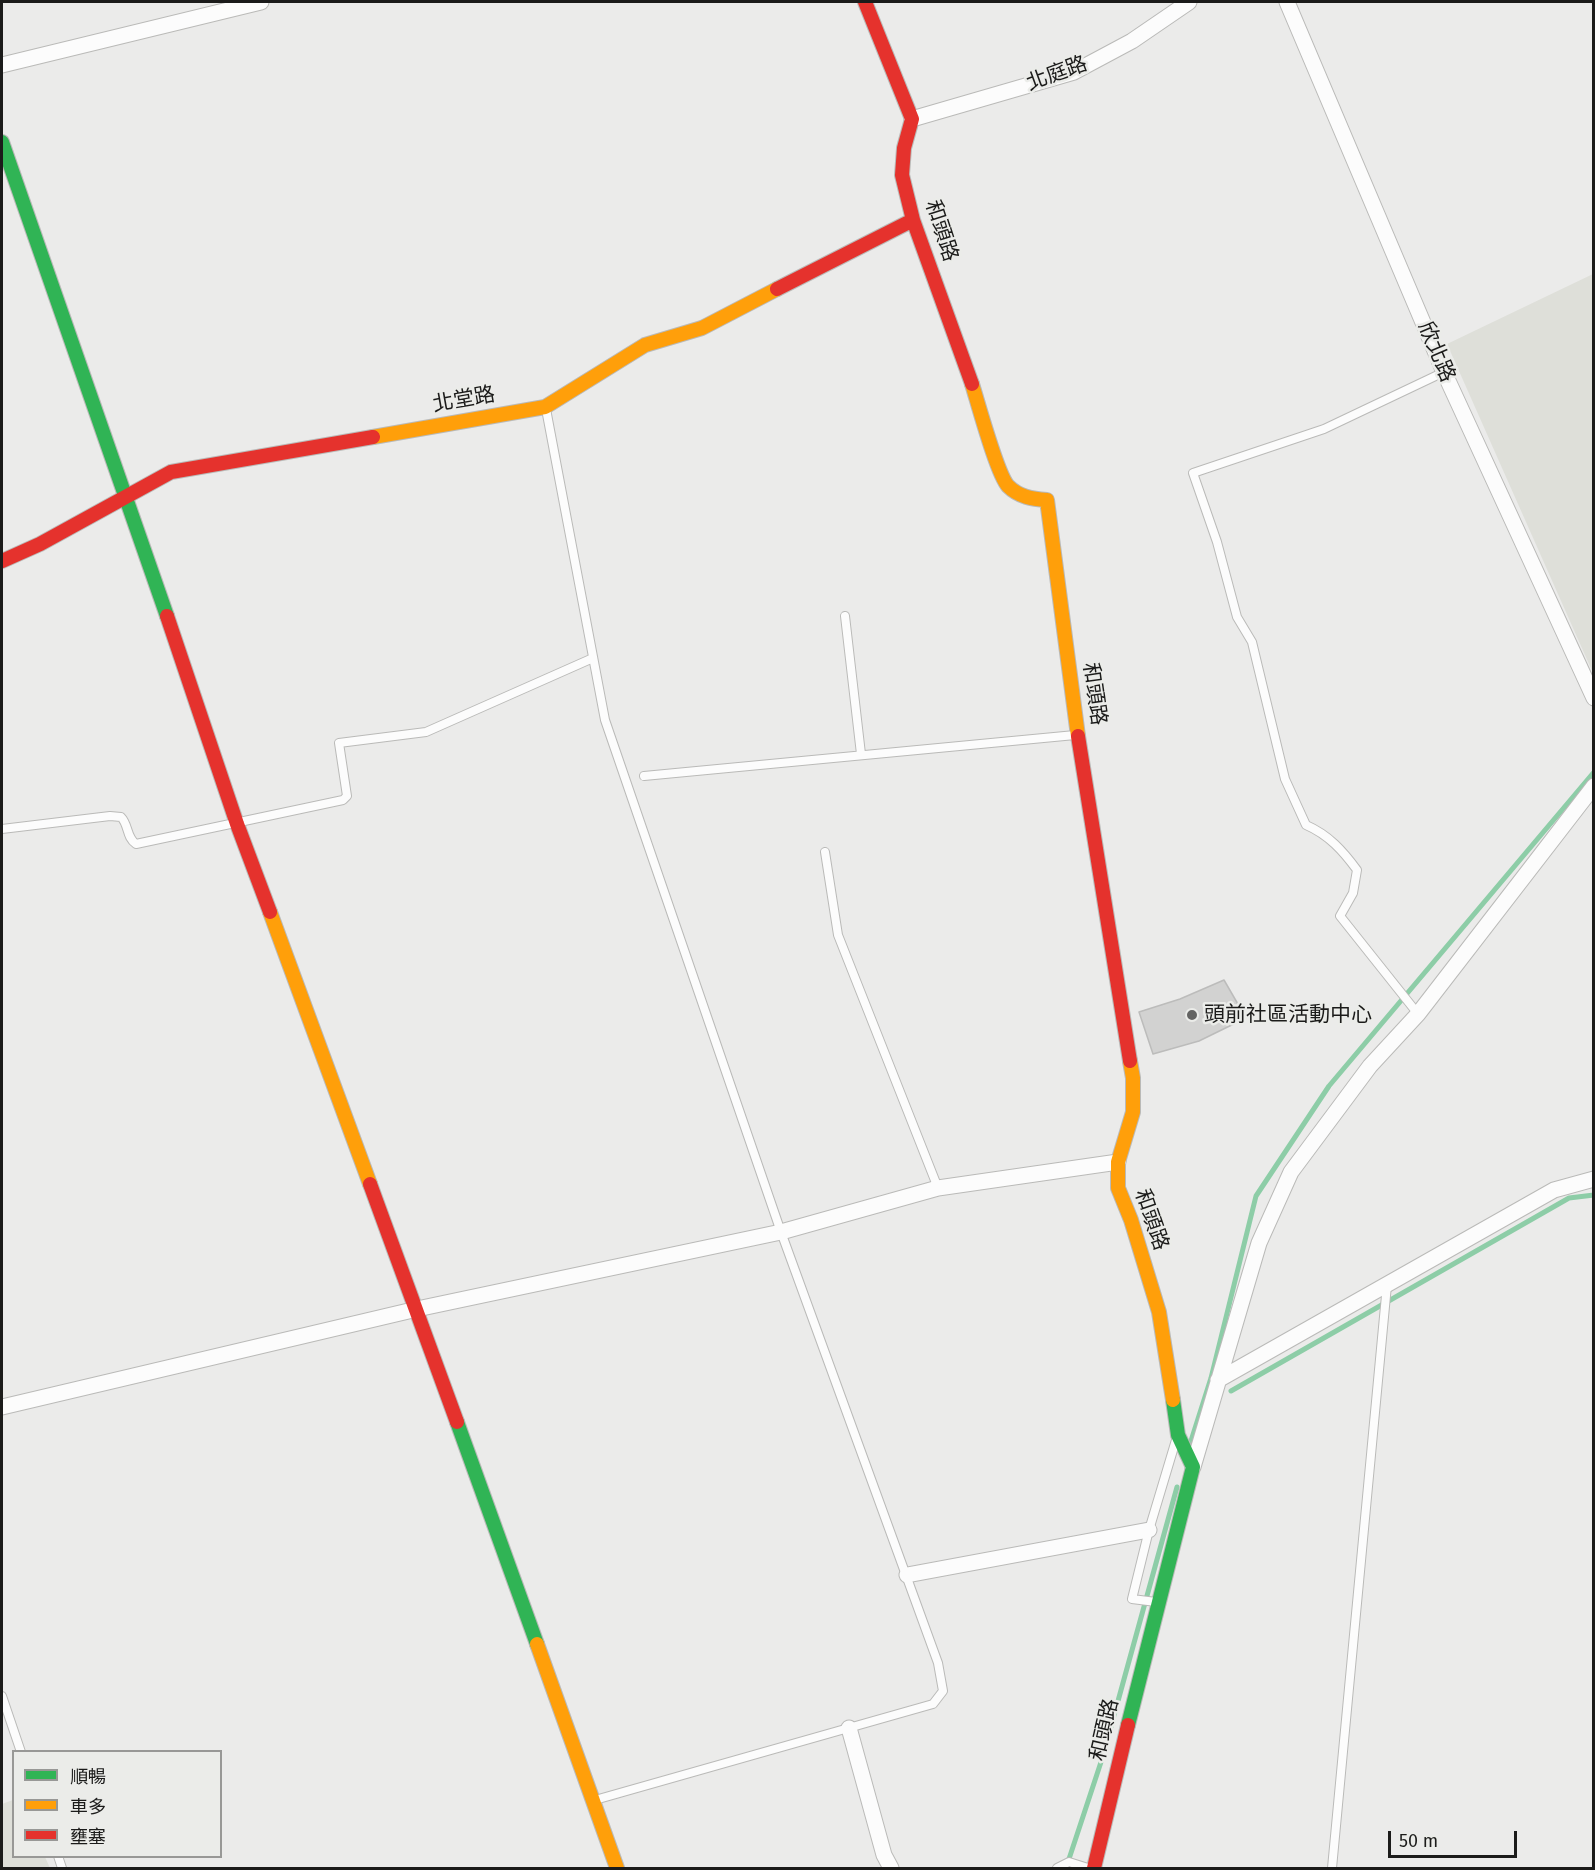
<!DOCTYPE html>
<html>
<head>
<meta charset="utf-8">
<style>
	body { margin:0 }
	#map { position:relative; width:1595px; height:1870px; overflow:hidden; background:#ebebea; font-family:"Fira Sans","Noto Sans TC",sans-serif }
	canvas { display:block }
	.frame { position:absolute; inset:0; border:3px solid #1b1b1a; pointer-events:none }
	.legend { position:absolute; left:12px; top:1750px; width:210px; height:108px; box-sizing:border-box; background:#ebece9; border:2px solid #989896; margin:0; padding:8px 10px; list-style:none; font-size:18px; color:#1b1b1a }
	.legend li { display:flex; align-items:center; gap:12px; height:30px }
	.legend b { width:30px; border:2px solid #989896 }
	.scale { position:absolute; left:1388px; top:1831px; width:129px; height:27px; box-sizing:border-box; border:3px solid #1b1b1a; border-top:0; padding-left:8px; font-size:18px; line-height:21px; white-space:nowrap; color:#1b1b1a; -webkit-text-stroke:4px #ebece9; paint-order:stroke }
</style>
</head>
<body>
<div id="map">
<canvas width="1595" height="1870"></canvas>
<div class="frame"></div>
<ul class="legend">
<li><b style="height:8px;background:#30b455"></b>順暢</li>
<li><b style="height:8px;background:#ff9f0a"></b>車多</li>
<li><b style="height:8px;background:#e5322d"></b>壅塞</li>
</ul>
<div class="scale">50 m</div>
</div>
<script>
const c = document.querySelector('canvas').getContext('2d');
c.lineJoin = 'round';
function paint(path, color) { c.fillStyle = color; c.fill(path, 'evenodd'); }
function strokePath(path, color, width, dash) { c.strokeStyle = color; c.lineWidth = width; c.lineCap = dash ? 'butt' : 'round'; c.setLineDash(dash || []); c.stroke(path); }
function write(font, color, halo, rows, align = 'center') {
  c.font = font + ' "Fira Sans","Noto Sans TC",sans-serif'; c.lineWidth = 5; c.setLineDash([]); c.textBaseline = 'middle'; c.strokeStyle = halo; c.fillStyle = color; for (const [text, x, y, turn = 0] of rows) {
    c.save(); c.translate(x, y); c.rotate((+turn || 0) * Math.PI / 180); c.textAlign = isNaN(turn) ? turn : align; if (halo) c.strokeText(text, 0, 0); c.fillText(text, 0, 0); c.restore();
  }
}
paint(new Path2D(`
	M1593,274L1594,673H1593L1447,344Z
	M13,1800L14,1856L45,1857L50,1868H2V1804Z`), '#dedfd9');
strokePath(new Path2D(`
	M1231,1391L1569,1198L1594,1195
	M1190,1444L1211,1378L1256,1196L1329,1086L1594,772
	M1066,1868L1102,1759L1177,1487`), '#8dcda7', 5);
const building = new Path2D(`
	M1224,980L1246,1018L1199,1041L1153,1054L1139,1012L1180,999Z`);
paint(building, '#d2d2d1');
strokePath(building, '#bcbcbb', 1.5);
const lane = new Path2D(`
	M546,409L605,720L781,1232L938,1663L943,1691L933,1704L595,1800
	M845,616L861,754
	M644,776L1075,735
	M2,829L110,816L121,817C129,825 126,837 136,844L343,800L347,796L339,743L426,732L593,658
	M825,852L838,935L938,1188
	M1418,1014L1340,916L1353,893L1357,870C1343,851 1329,835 1306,825L1285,779L1252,642L1237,617L1217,542L1193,473L1324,429L1444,372
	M1156,1602L1132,1599L1149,1530L1176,1440
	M2,1696L21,1752
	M58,1856L62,1868
	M1057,1868L1069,1862L1088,1868
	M1332,1868L1387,1285`);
const street = new Path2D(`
	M1287,2L1444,372L1594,698
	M2,65L261,2
	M912,119L1074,72L1132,41L1189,2
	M1218,1380L1554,1190L1594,1179
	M2,1407L417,1309L781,1232L938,1188L1118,1162
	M1193,1467L1259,1243L1291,1172L1370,1066L1418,1014L1594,786
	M907,1575L1149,1530
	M849,1728L884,1855L891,1868`);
const fast = new Path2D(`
	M2,142L167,616
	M457,1422L537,1644
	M1128,1725L1193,1467L1178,1435L1173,1400`);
const slow = new Path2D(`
	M972,384C978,403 997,474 1008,486C1019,497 1032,499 1047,500L1078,736
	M373,437L545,407L645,345L702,328L777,289
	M270,912L370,1184
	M1130,1061L1133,1078V1112L1118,1162V1188L1131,1220L1159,1312L1173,1400
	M537,1644L617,1868`);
const jam = new Path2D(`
	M865,2L912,119L904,148L902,175L913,220L972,384
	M777,289L913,220
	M2,561L40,544L171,472L373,437
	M167,616L237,824L270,912
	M1078,736L1130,1061
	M370,1184L457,1422
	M1094,1868L1128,1725`);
strokePath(lane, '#babab8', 10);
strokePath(street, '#babab8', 17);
strokePath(fast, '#babab8', 16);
strokePath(slow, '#babab8', 16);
strokePath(jam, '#babab8', 16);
strokePath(lane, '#fcfcfc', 8);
strokePath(street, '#fcfcfc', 15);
strokePath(fast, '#30b455', 14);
strokePath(slow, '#ff9f0a', 14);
strokePath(jam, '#e5322d', 14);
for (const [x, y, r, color] of [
	[1192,1015,6,"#646463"]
]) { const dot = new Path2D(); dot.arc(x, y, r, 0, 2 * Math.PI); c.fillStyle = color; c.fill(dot); strokePath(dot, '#ebece9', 2); }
write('21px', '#1b1b1a', '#ebece9', [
	["北庭路",1057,74,-20],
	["和頭路",941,231,72],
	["欣北路",1436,352,67],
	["北堂路",464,400,-10],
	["和頭路",1094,694,82],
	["和頭路",1151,1220,71],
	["和頭路",1105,1730,-77]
]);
write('21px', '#1b1b1a', '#ebece9', [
	["頭前社區活動中心",1204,1015]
], 'left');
</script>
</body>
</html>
